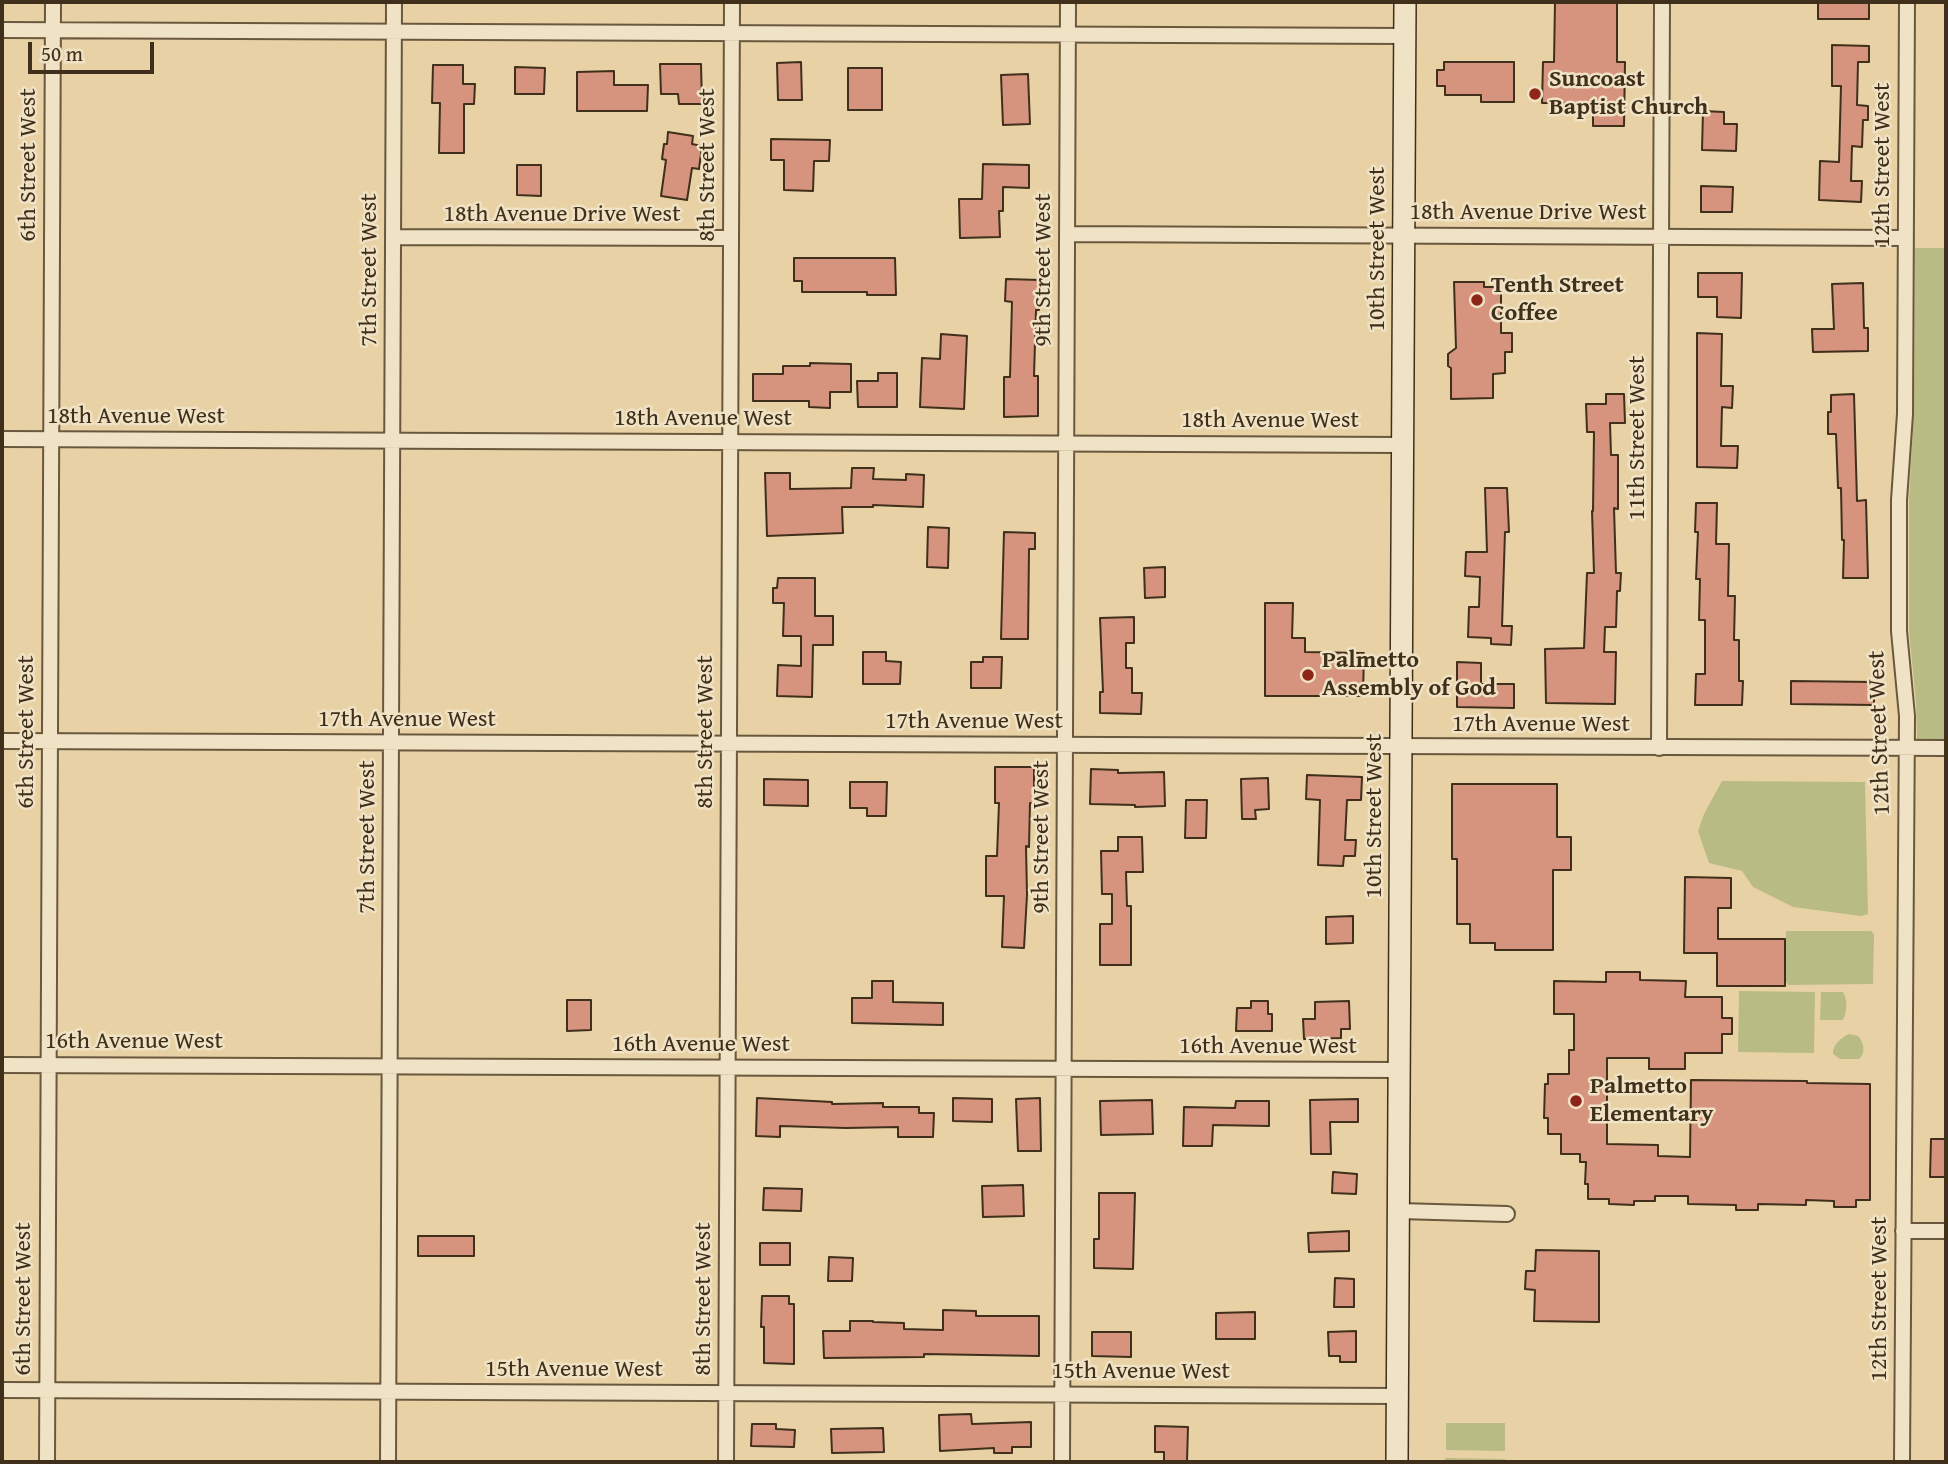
<!DOCTYPE html>
<html>
<head>
<meta charset="utf-8">
<style>
	body { margin:0 }
	#map { position:relative; width:1948px; height:1464px; overflow:hidden; background:#e8d2a5; font-family:"Gentium Book Plus",serif }
	canvas { display:block }
	.frame { position:absolute; inset:0; border:4px solid #3f2f1b; pointer-events:none }
	.scale { position:absolute; left:28px; top:42px; width:126px; height:32px; box-sizing:border-box; border:4px solid #3f2f1b; border-top:0; padding-left:9px; font-size:21px; line-height:24px; white-space:nowrap; color:#3f2f1b; -webkit-text-stroke:5px #f0e2c4; paint-order:stroke }
</style>
</head>
<body>
<div id="map">
<canvas width="1948" height="1464"></canvas>
<div class="frame"></div>
<div class="scale">50 m</div>
</div>
<script>
const c = document.querySelector('canvas').getContext('2d');
c.lineJoin = 'round';
function paint(path, color) { c.fillStyle = color; c.fill(path, 'evenodd'); }
function strokePath(path, color, width, dash) { c.strokeStyle = color; c.lineWidth = width; c.lineCap = dash ? 'butt' : 'round'; c.setLineDash(dash || []); c.stroke(path); }
function write(font, color, halo, rows, align = 'center') {
  c.font = font + ' "Gentium Book Plus",serif'; c.lineWidth = 5; c.setLineDash([]); c.textBaseline = 'middle'; c.strokeStyle = halo; c.fillStyle = color; for (const [text, x, y, turn = 0] of rows) {
    c.save(); c.translate(x, y); c.rotate((+turn || 0) * Math.PI / 180); c.textAlign = isNaN(turn) ? turn : align; if (halo) c.strokeText(text, 0, 0); c.fillText(text, 0, 0); c.restore();
  }
}
paint(new Path2D(`
	M1915,248H1946V740L1917,739L1916,702L1909,631V500L1914,407Z
	M1722,781L1865,782L1868,914L1861,916L1793,907L1753,887L1742,871L1709,863L1698,831L1704,814Z
	M1786,931H1871L1874,934L1873,984L1788,985L1785,980Z
	M1739,991L1815,992L1814,1053L1738,1052Z
	M1821,992H1843C1848,1000 1847,1012 1843,1020H1820Z
	M1849,1034L1858,1036C1864,1042 1866,1054 1859,1059H1840L1833,1054C1832,1045 1842,1037 1849,1034Z
	M1446,1423H1505V1451L1446,1450Z
	M1445,1458L1505,1459V1462H1445Z`), '#b9bb84');
const building = new Path2D(`
	M1555,2H1617V62H1625L1624,126H1593V103H1542L1543,62H1554Z
	M1818,2H1869V19H1818Z
	M1832,45L1869,46V62H1858L1857,105L1868,106V120H1863L1862,147L1852,146L1851,181H1862L1861,202L1819,200L1820,161L1839,162L1841,86H1832Z
	M801,62L802,100H778L777,63Z
	M1444,62H1514V102H1481V95H1445V86H1437V70H1444Z
	M660,64H701L702,104H679L678,94H661Z
	M433,65H463V84H475L474,104H464V153H439L440,103H432Z
	M515,67L545,68L544,94H515Z
	M848,68H882V110H848Z
	M614,71V85H648L647,111H577V72Z
	M1028,74L1030,124L1003,125L1001,75Z
	M1703,111L1724,112V124H1737L1736,151L1702,150Z
	M668,132L693,136L692,144L702,146L699,169L692,168L687,200L661,196L666,160L662,159L664,144H667Z
	M771,139L830,140L829,161H814L813,191L784,190V160H771Z
	M983,164L1029,165V188L1003,187V211H999L1000,237L960,238L959,199H982Z
	M517,165H541V196L517,195Z
	M1701,186L1733,187L1732,212H1701Z
	M794,258H895L896,295H867V292H802V281H794Z
	M1698,273H1742L1741,318L1717,317V297H1698Z
	M1006,279L1040,280L1039,310H1036L1034,376H1038V416L1004,417V377H1010L1012,302L1005,301Z
	M1454,282H1484V287H1501V333H1512V352H1505V373L1493,374V398L1451,399V368L1448,366V354L1456,348Z
	M1863,283L1864,328H1868V351L1813,352L1812,329H1834L1832,284Z
	M1697,333L1722,334L1721,386H1733L1732,408L1722,407L1721,446H1738L1737,468L1697,467Z
	M941,334L967,336L964,409L920,407L922,358L940,359Z
	M810,363L851,364V392H830V408L809,407V401H753V374H783V366H810Z
	M878,373H897V407H858L857,381H878Z
	M1606,394H1624L1625,423H1610L1611,455H1618V509L1614,508L1616,573H1621L1620,591H1617L1616,627H1605L1604,652H1616L1615,704L1546,703L1545,649L1584,648L1587,573H1594L1592,511H1593L1594,432H1587L1586,404H1606Z
	M1854,394L1857,501L1866,500L1868,578H1843L1844,540H1842L1841,488H1838L1836,434H1828V412H1831V395Z
	M852,468H874L873,479L906,480V474L924,475L923,507L873,505V507H842L843,533L767,536L765,473H790V489L851,488Z
	M1485,488H1507L1509,532H1505L1502,626H1512L1511,645L1491,644V638L1468,637L1469,607H1479L1480,577L1465,576L1466,552H1487Z
	M1696,503H1717L1716,544H1729L1728,596H1735L1734,640H1739V681H1743L1742,705H1695L1696,674H1705V620H1699L1700,579H1696L1698,532H1695Z
	M928,527L949,528L948,568L927,567Z
	M1004,532L1035,533V549H1029L1028,639H1001Z
	M1165,567V597L1145,598L1144,568Z
	M778,578H815V616H833V645H813L812,697L777,696L778,665L801,666V636H783L784,603H773V588H777Z
	M1265,603H1293L1292,638H1305V652L1364,653L1363,696H1265Z
	M1134,617V643H1126V668H1132V693H1142L1141,714L1100,713V692H1103L1100,618Z
	M863,652H886V661L901,662L900,684H863Z
	M983,657H1002L1001,688H971V662H983Z
	M1457,662L1481,663V684H1514V708L1457,707Z
	M1791,681L1874,682V705L1791,704Z
	M995,767H1034V803H1030L1029,847L1026,846L1027,895L1024,948L1002,947L1004,896H986V856H997L999,803H995Z
	M1091,769L1118,770V773L1164,772L1165,806L1135,807V805L1090,804Z
	M1307,775L1362,777L1361,800H1347L1345,840H1356L1355,856H1344L1343,866L1318,865L1320,800L1306,799Z
	M1268,778L1269,809L1255,810L1256,819H1242L1241,779Z
	M764,779L808,780V806L764,805Z
	M850,782H887L886,816H867V808H850Z
	M1452,784H1557V837H1571V870H1553V950H1495V943H1470V924H1457V859H1452Z
	M1186,800H1207L1206,838H1185Z
	M1118,837H1142L1143,872H1126L1127,906H1131V965H1100V924H1112V894H1102L1101,851H1118Z
	M1685,877L1731,878V908H1718V939H1785V986H1717V953H1684Z
	M1353,916V943L1326,944V917Z
	M1606,972H1640V980L1686,981L1685,997H1722V1018H1732V1034H1722V1053H1685V1069H1649V1058H1607V1144L1658,1145V1156L1690,1157L1691,1080L1807,1081V1083L1870,1084V1200H1856V1207H1834V1201L1806,1200V1205L1758,1204V1210H1736V1205L1688,1204V1196H1655V1201H1634V1205L1609,1204V1199H1588V1184H1585L1586,1162H1580V1154H1561V1134H1548V1118H1544L1545,1084H1548V1074H1569V1050H1574V1014H1554V981L1606,982Z
	M872,981H893V1002L943,1003V1025L852,1023V998H872Z
	M567,1000H591V1030L567,1031Z
	M1251,1001H1268V1014H1272V1031H1236L1237,1008H1251Z
	M1349,1001L1350,1029H1341V1038L1304,1039L1303,1019H1315V1002Z
	M757,1098L832,1102V1104L883,1103V1107H919V1113H934L933,1137H898V1127L846,1128L780,1126V1137L756,1136Z
	M953,1098L992,1099V1122L953,1121Z
	M1040,1098L1041,1151H1018L1016,1099Z
	M1358,1099V1122H1330L1331,1154H1311L1310,1100Z
	M1152,1100L1153,1134L1101,1135L1100,1101Z
	M1236,1101H1269V1126L1213,1125L1212,1146H1183L1184,1107L1235,1108Z
	M1931,1139H1946V1177H1930Z
	M1333,1172L1357,1174L1356,1194L1332,1193Z
	M1023,1185L1024,1216L983,1217L982,1186Z
	M764,1188L802,1189L801,1211L763,1210Z
	M1099,1193H1135L1133,1269L1094,1268V1239H1099Z
	M1349,1231V1251L1309,1252L1308,1233Z
	M418,1236H474V1256H418Z
	M760,1243H790V1265H760Z
	M1536,1250L1599,1251V1322L1534,1321L1535,1290L1525,1289L1526,1271H1535Z
	M829,1257L853,1258L852,1281H828Z
	M1335,1278L1354,1279V1307H1334Z
	M762,1296H789V1304H794V1364L764,1363V1327H761Z
	M943,1310L976,1311V1316H1039V1356L924,1354V1357L824,1358L823,1331H850V1321H873V1322L904,1323V1329L943,1330Z
	M1255,1312V1339H1216V1313Z
	M1356,1331V1362H1340V1356H1329L1328,1332Z
	M1092,1332H1131V1357L1092,1356Z
	M971,1414L972,1424L1031,1422V1447H1012V1453H994V1448L940,1451L939,1415Z
	M752,1424H776V1429L795,1430L794,1447L751,1446Z
	M1155,1426L1188,1427L1187,1462H1164V1452H1155Z
	M883,1428L884,1452L832,1453L831,1429Z`);
paint(building, '#d6947f');
strokePath(building, '#3f2f1b', 2);
const street = new Path2D(`
	M2,30L1405,36
	M1067,234L1905,238
	M393,237L731,238
	M2,439L1403,445
	M2,741L1946,748
	M1659,748L1662,2
	M2,1065L1399,1070
	M1399,1211L1507,1214
	M1903,1231H1946
	M2,1390L1397,1396
	M47,1462L53,2
	M388,1462L394,2
	M726,1462L732,2
	M1062,1462L1068,2
	M1902,1462L1907,716L1899,631V500L1905,414L1907,2`);
const secondary = new Path2D(`
	M1397,1462L1405,2`);
strokePath(street, '#69583e', 18);
strokePath(secondary, '#3f2f1b', 24);
strokePath(street, '#f0e2c4', 14);
strokePath(secondary, '#f0e2c4', 21);
for (const [x, y, r, color] of [
	[1535,94,7,"#8f2418"],
	[1477,300,7,"#8f2418"],
	[1308,675,7,"#8f2418"],
	[1576,1101,7,"#8f2418"]
]) { const dot = new Path2D(); dot.arc(x, y, r, 0, 2 * Math.PI); c.fillStyle = color; c.fill(dot); strokePath(dot, '#f0e2c4', 2.5); }
write('bold 24px', '#3f2f1b', '#f0e2c4', [
	["Suncoast",1549,80],
	["Baptist Church",1549,108],
	["Tenth Street",1491,286],
	["Coffee",1491,314],
	["Palmetto",1322,661],
	["Assembly of God",1322,689],
	["Palmetto",1590,1087],
	["Elementary",1590,1115]
], 'left');
write('24px', '#3f2f1b', '#f0e2c4', [
	["6th Street West",29,165,-90],
	["8th Street West",708,165,-90],
	["12th Street West",1883,165,-90],
	["18th Avenue Drive West",1528,213],
	["18th Avenue Drive West",562,215],
	["10th Street West",1378,249,-90],
	["7th Street West",370,270,-90],
	["9th Street West",1044,270,-90],
	["18th Avenue West",136,417],
	["18th Avenue West",703,419],
	["18th Avenue West",1270,421],
	["11th Street West",1638,438,-90],
	["17th Avenue West",407,720],
	["17th Avenue West",974,722],
	["17th Avenue West",1541,725],
	["6th Street West",27,732,-90],
	["8th Street West",706,732,-90],
	["12th Street West",1880,733,-92],
	["10th Street West",1375,816,-90],
	["7th Street West",368,837,-90],
	["9th Street West",1042,837,-90],
	["16th Avenue West",134,1042],
	["16th Avenue West",701,1045],
	["16th Avenue West",1268,1047],
	["6th Street West",24,1299,-90],
	["8th Street West",704,1299,-90],
	["12th Street West",1880,1299,-90],
	["15th Avenue West",574,1370],
	["15th Avenue West",1141,1372]
]);
</script>
</body>
</html>
